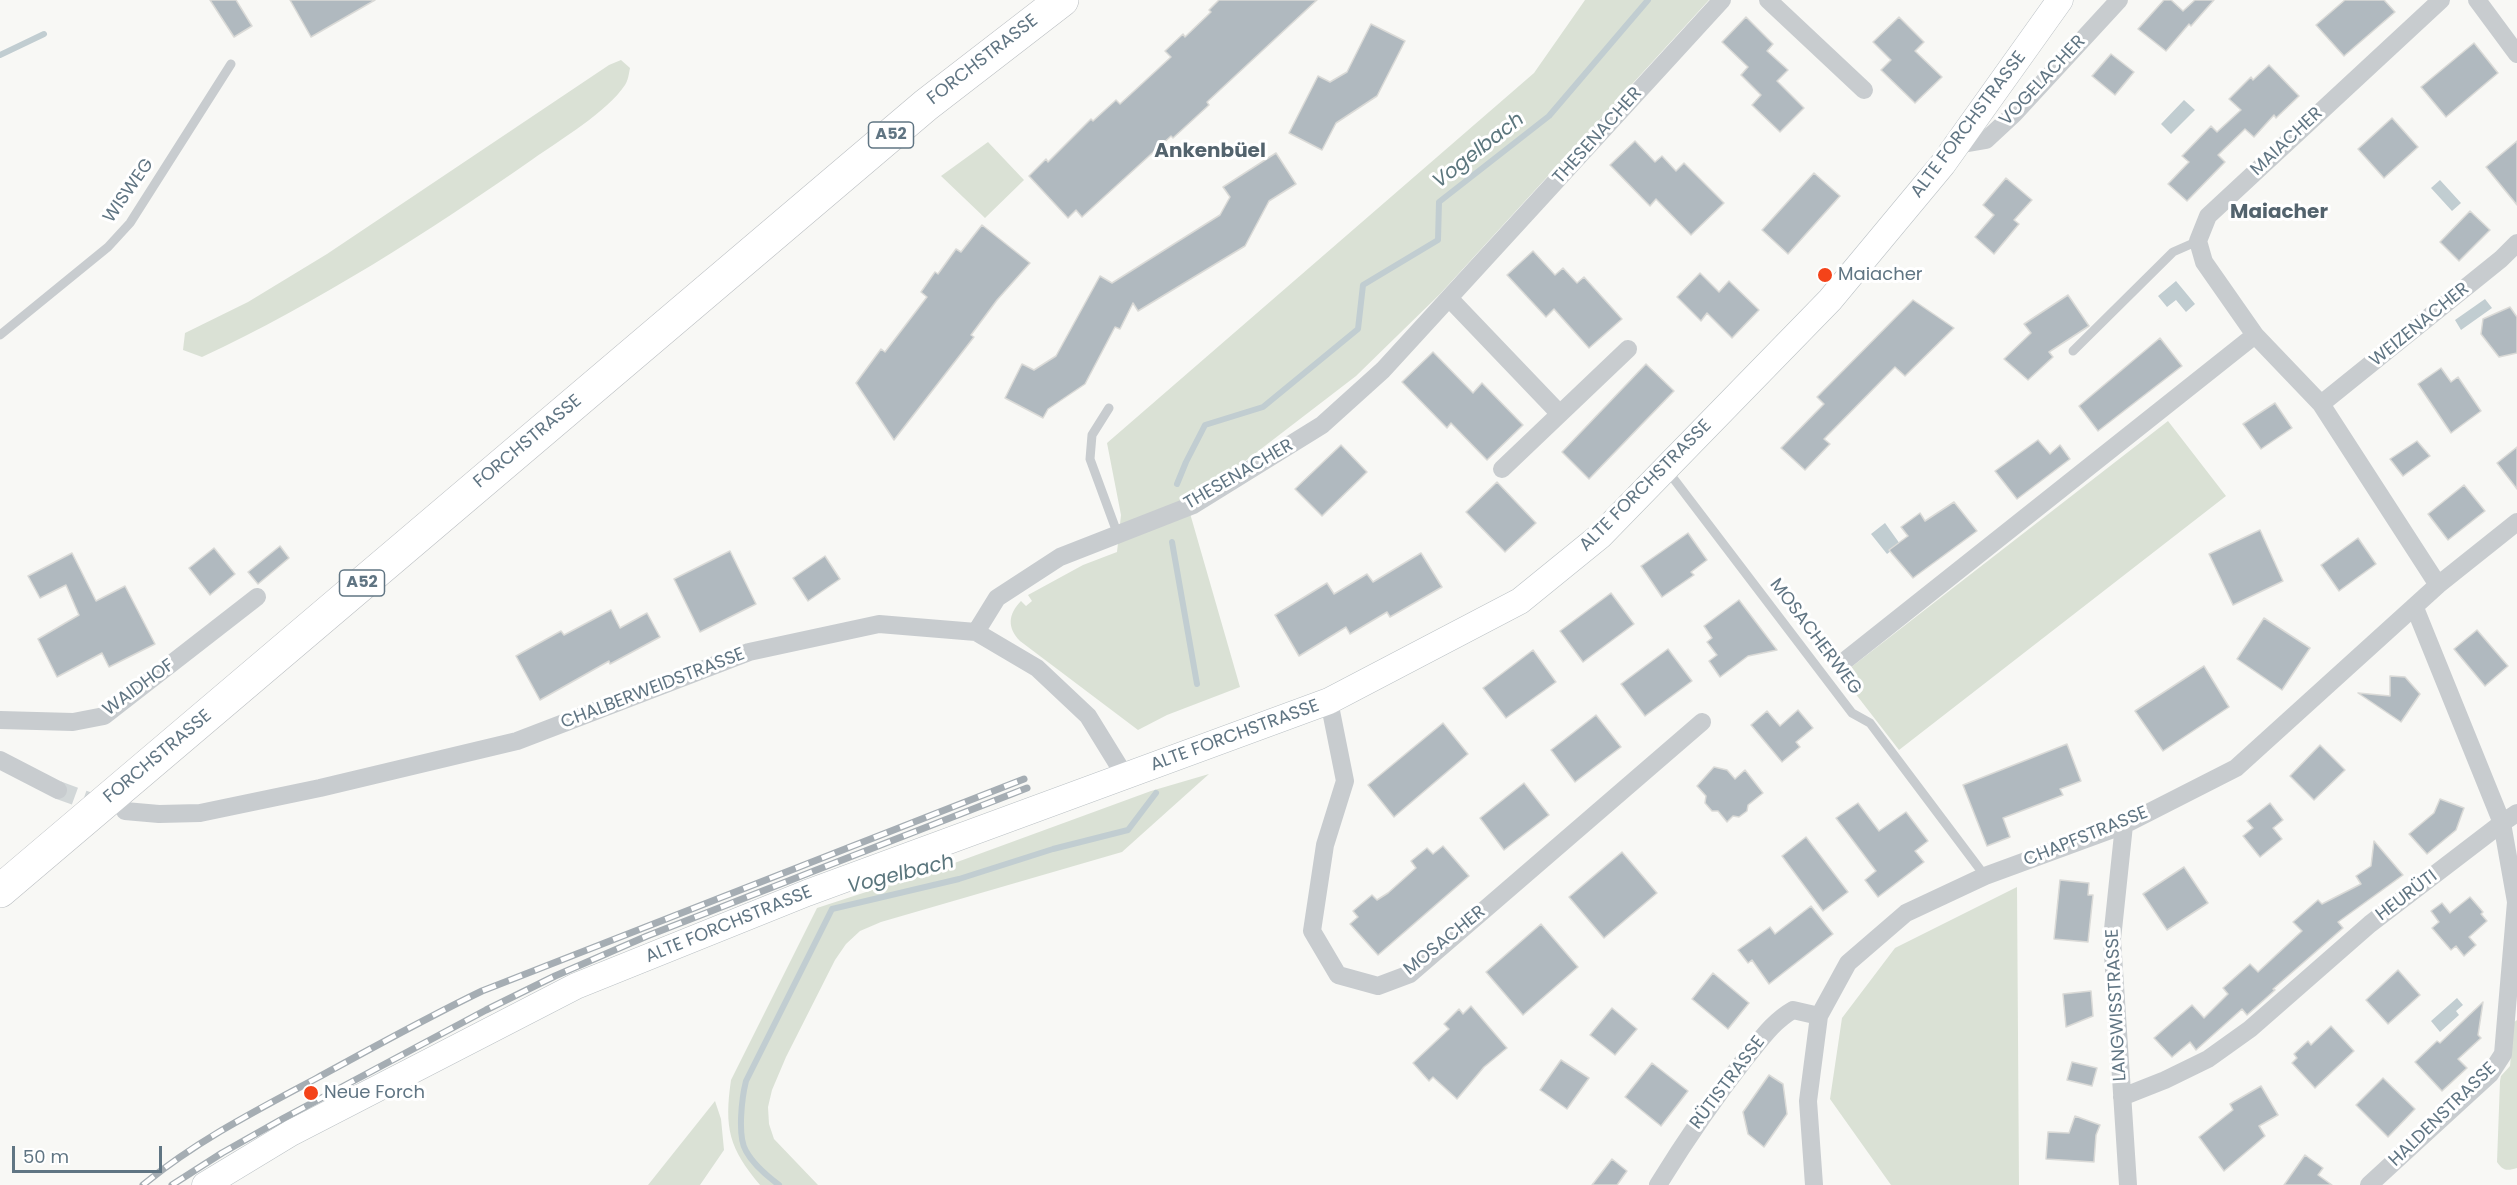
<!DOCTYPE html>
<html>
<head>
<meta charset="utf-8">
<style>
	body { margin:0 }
	#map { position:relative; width:2517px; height:1185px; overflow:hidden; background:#f8f8f5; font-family:Poppins,sans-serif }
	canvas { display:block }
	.scale { position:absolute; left:12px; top:1146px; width:150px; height:27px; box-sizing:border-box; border:3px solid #607583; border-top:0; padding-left:8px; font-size:18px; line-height:21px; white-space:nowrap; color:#607583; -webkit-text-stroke:4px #fff; paint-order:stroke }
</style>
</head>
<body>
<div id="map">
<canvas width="2517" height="1185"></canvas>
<div class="scale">50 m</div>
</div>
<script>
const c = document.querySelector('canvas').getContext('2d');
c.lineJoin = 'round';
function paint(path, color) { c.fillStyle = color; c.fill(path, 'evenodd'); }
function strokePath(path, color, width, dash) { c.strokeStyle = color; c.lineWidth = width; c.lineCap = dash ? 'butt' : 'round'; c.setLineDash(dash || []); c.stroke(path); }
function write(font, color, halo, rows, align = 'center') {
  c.font = font + ' Poppins,sans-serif'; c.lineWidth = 6; c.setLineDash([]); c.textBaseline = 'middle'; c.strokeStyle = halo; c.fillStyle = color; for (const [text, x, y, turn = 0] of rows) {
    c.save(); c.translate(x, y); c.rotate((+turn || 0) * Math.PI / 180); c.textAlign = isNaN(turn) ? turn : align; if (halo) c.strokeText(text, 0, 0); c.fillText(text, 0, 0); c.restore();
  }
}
paint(new Path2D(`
	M1585,0H1709L1440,294L1356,376L1244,462L1185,496L1240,687L1167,715L1138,730L1020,641C1007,628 1008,614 1021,601L1026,606L1032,601L1028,595L1083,565L1117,552L1121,515L1107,443L1534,73Z
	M621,60L630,68C629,73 628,81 625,85C607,112 560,140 533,159C428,232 318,303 202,357L183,350L185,333L248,302L327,254L609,65Z
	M988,142L1024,180L985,218L941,176Z
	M2168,421L2226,496L1899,750L1841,675Z
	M1209,774L1122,852L881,922L860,931L846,944L835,960L786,1057L772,1090L768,1107L769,1124L774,1139L818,1185H760C729,1148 724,1128 731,1080L817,908L949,865L1151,791Z
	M2017,887L2019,1185H1891L1830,1099L1842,1018L1895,948Z
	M2517,1020V1168C2507,1171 2503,1171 2497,1162L2500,1081L2501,1076L2510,1066L2514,1022Z
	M715,1101L721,1119L724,1150L700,1185H648Z`), '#dae1d5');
paint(new Path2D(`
	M2184,100L2195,110L2171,134L2161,124Z
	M2440,180L2461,203L2452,211L2431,188Z
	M2176,281L2195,304L2186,312L2176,300L2167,307L2158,296Z
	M2485,299L2492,308L2461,330L2455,320Z
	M1885,523L1900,544L1887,554L1871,534Z
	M2457,998L2463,1005L2456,1011L2459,1015L2440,1032L2431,1021Z`), '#c1cdd1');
strokePath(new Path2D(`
	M0,55L44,34
	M1177,484L1186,462L1205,425L1263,407L1358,329L1363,285L1438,240L1439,202L1549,116L1648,0
	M1172,542L1197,684
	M779,1185C767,1176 753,1164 746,1151C737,1136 742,1097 746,1081L832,909L959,879L1053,849L1128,830L1156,793`), '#c1cdd1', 6);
const building = new Path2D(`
	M210,0H236L252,26L234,37Z
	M290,0H375L311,37Z
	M1219,0H1317L1207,102L1209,105L1173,138L1171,136L1082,217L1076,210L1068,218L1029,176L1046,159L1048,162L1091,119L1093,121L1116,100L1120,104L1171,57L1165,51L1183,34L1185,37L1211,12L1209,10Z
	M2164,0H2171L2183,11L2195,0H2214L2191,26L2189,24L2166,51L2138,29Z
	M2345,0H2384L2395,12L2344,56L2316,25Z
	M1746,17L1773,44L1767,51L1788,70L1777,81L1804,108L1780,132L1752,105L1761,95L1741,75L1748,67L1722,42Z
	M1899,17L1924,42L1915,51L1942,77L1915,103L1881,70L1891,60L1873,42Z
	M1371,24L1405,41L1377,96L1336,123L1322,150L1289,133L1318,76L1330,82L1347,72Z
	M2474,43L2498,73L2446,117L2421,87Z
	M2111,54L2134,72L2115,95L2092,76Z
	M2269,65L2299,96L2276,118L2274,115L2254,137L2245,129L2218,155L2225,162L2187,201L2168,184L2189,162L2182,156L2211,126L2217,132L2241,110L2229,99L2251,77L2253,80Z
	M2392,118L2418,147L2384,178L2358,149Z
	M1635,141L1655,162L1662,156L1676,171L1684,163L1724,203L1691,235L1656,199L1650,206L1610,165Z
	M2517,141V205L2486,167Z
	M1276,153L1296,184L1269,201L1245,246L1138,311L1133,303L1120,329L1115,327L1085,384L1048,409L1043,418L1005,398L1022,364L1034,370L1056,356L1100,276L1112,283L1220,215L1230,197L1223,187Z
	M1814,173L1840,196L1788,254L1762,230Z
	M2006,178L2032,200L2014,220L2019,224L1994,254L1975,237L1994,215L1983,205Z
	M2470,211L2490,230L2459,261L2440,242Z
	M982,225L1030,263L997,300L971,335L974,337L894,440L856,383L881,349L885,352L927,297L921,292L935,272L938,274L956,249L961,252Z
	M1533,251L1555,275L1563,268L1577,283L1584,277L1622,319L1589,348L1554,309L1546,317L1507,275Z
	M1700,273L1719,292L1729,281L1759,310L1732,338L1707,313L1701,321L1677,297Z
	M2068,295L2089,326L2049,352L2053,357L2028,380L2004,359L2031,333L2024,324Z
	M1913,300L1954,328L1905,376L1895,367L1824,439L1830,444L1805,470L1781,448L1824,404L1817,397Z
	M2510,307L2517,317V353L2499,357L2481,334L2483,319Z
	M2160,338L2182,366L2098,431L2079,406Z
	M1433,352L1473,393L1482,383L1523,425L1487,460L1451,423L1447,428L1402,382Z
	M1646,364L1674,391L1589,479L1562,452Z
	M2441,368L2451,382L2458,377L2481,411L2451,433L2418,384Z
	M2275,403L2292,428L2261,449L2243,424Z
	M2038,440L2050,454L2060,445L2070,459L2017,499L1995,471Z
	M2417,441L2430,456L2403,476L2390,459Z
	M1341,445L1367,472L1322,516L1295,489Z
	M2517,447V489L2497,463Z
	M1497,482L1536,523L1505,552L1466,512Z
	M2464,485L2485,511L2448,540L2428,514Z
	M1954,502L1977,531L1913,578L1889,550L1908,536L1901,527L1920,513L1925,521Z
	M2260,530L2283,581L2233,605L2209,554Z
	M1688,533L1707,560L1691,572L1694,575L1662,597L1641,566Z
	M2358,538L2376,564L2339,591L2321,565Z
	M280,546L289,558L258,584L248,572Z
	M214,548L235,574L210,595L189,568Z
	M730,551L756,604L700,632L674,579Z
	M72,553L96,601L125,586L155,644L109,667L102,653L57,677L38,639L79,615L66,585L40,598L28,576Z
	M1421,553L1442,587L1390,617L1387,612L1350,634L1346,627L1299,656L1275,615L1327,583L1334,594L1367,574L1373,582Z
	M825,556L840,579L808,601L793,578Z
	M1611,593L1634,624L1583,662L1560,631Z
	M1739,600L1777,650L1748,656L1720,677L1709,661L1717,655L1707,642L1712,638L1704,626Z
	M611,610L620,628L647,613L660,637L610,664L609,661L540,700L516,656L561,631L564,635Z
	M2264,618L2310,648L2282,690L2237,659Z
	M2477,630L2508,666L2485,686L2454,649Z
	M1668,649L1692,681L1645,716L1621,684Z
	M1533,650L1556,682L1506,718L1483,688Z
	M2204,666L2229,707L2163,751L2135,711Z
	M2390,676L2405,677L2420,694L2401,722L2358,693L2390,696Z
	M1798,710L1813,728L1796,742L1800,747L1782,762L1751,725L1767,711L1780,726Z
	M1596,715L1621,747L1575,782L1551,750Z
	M1443,723L1468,754L1394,817L1368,785Z
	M2067,744L2081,781L2060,789L2063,795L2003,818L2010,837L1987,846L1963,785Z
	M2320,745L2345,770L2314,800L2290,776Z
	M1714,767L1727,770L1735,779L1745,770L1763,793L1748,805L1747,811L1739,817L1733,816L1727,822L1718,811H1712L1705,803L1706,796L1697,786Z
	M1524,783L1549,815L1504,850L1480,818Z
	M2440,799L2464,808L2456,830L2427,854L2409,834L2434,813Z
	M1858,803L1879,831L1906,812L1928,841L1915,851L1924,862L1878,897L1865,880L1876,871L1836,818Z
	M2270,803L2283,820L2273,828L2282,839L2260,857L2243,836L2253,828L2247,821Z
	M1806,837L1848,892L1823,911L1782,856Z
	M2374,841L2403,875L2338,922L2343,928L2273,989L2275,990L2247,1015L2242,1009L2196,1050L2190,1042L2172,1057L2154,1038L2192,1005L2204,1018L2228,994L2223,988L2250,964L2258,972L2302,931L2293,922L2318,900L2322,904L2361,884L2356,876L2371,866Z
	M1443,846L1469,876L1378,955L1350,924L1358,917L1353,911L1372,895L1377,900L1388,893L1416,868L1411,861L1427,848L1433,854Z
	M1622,852L1657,893L1604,938L1569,897Z
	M2184,867L2208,903L2167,930L2143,894Z
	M2060,880L2089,883L2088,895H2093L2088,942L2054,939Z
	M2470,897L2483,912L2481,914L2487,921L2469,937L2476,945L2464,956L2456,946L2451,950L2432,928L2439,922L2431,911L2442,903L2450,913Z
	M1811,906L1833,934L1769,984L1752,960L1748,963L1738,950L1770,927L1775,934Z
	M1541,924L1578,967L1523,1015L1486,972Z
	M2398,970L2420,995L2388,1024L2366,1000Z
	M1713,973L1749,1003L1728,1029L1692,999Z
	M2091,991L2093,1016L2066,1027L2063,994Z
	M2483,1002L2478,1035L2481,1038L2458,1059L2467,1068L2442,1091L2415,1062L2437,1041L2440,1043Z
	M1471,1006L1507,1048L1484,1067L1457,1099L1433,1077L1429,1081L1413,1063L1449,1029L1444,1024L1459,1009L1463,1014Z
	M1612,1008L1637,1029L1615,1055L1590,1035Z
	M2331,1026L2354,1051L2315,1088L2292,1063L2297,1058L2294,1054L2308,1041L2311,1045Z
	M1561,1060L1589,1078L1567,1109L1540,1090Z
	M2072,1062L2097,1068L2092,1086L2067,1080Z
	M1652,1063L1688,1091L1661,1126L1625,1097Z
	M1769,1075L1783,1084L1787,1114L1764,1147L1748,1134L1743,1112Z
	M2383,1078L2415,1109L2388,1137L2356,1105Z
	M2261,1086L2278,1115L2259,1126L2265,1136L2224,1171L2199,1137L2233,1110L2230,1104Z
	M2075,1116L2100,1125L2096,1135L2094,1162L2046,1159L2048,1132L2069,1133Z
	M2305,1155L2323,1168L2318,1175L2332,1185H2284Z
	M1612,1159L1627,1171L1617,1185H1592Z`);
paint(building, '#b0b9bf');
strokePath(building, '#dadad7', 1.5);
strokePath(new Path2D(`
	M58,790L105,807`), '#d2d7d8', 18, [18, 9]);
const secondary = new Path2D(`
	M205,1185L291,1133L576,986L807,893L1329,701L1520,601L1600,536L1830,300L1943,164L2060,0`);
const highway = new Path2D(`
	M0,891L926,105L1062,0`);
strokePath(secondary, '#bac0c4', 27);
strokePath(highway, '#babec1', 34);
strokePath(new Path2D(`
	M0,335L108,247L130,223L231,64
	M2073,351L2173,252L2198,241
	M1109,408L1092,435L1090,459L1118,535
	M1667,470L1852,713L1870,723L1985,876`), '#c8cccf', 9);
strokePath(new Path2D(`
	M1768,0L1864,90
	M2477,0L2517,54
	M1957,145L1986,140L2014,114L2119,0
	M1449,298L1559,413
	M2321,404L2501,259L2517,243
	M1502,469L1628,349
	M2438,585L2321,404L2255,335L2204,262L2198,241L2208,216L2441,0
	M976,632L997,598L1060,557L1193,505L1322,425L1383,370L1722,0
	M1847,659L2255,335
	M1329,701L1345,781L1325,845L1312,931L1338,975L1378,986L1410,974L1702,722
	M0,720L73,722L104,716L257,597
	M0,760L58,790
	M125,811L159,814L200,813L320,788L517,741L749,652L879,624L976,632L1037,668L1088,716L1125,776
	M2124,825L2112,939L2128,1185
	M2122,1097L2165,1080L2208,1059L2250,1029L2370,924L2502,823L2415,608
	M1658,1185C1685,1141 1713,1100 1745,1059C1760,1041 1772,1022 1793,1010L1819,1016
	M1814,1185L1808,1101L1819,1016L1848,963L1906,913L1985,876L2124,825L2236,768L2438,585L2517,522
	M2369,1185L2490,1074L2503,1054L2516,902L2502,823L2517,813`), '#c8cccf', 18);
strokePath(secondary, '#fff', 26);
strokePath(highway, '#fff', 33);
const rail = new Path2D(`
	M143,1185C196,1141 257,1110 317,1078C372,1048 426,1018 482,991L1024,779
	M172,1185L222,1153L284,1118L486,1010L555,976L647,936L1027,788`);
strokePath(rail, '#a5adb3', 7);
strokePath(rail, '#fff', 4.5, [14]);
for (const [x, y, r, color] of [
	[1825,275,8,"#f44319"],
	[311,1093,8,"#f44319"]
]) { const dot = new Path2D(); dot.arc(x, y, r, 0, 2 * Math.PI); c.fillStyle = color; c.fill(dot); strokePath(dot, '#fff', 2); }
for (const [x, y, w] of [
	[891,135,45],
	[362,583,45]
]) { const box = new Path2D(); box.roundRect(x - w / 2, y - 13, w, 26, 4.5); c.fillStyle = '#fff'; c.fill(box); strokePath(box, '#607583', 1.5); }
write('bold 16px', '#607583', null, [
	["A52",891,135],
	["A52",362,583]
]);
write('18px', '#607583', '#fff', [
	["FORCHSTRASSE",983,60,-38],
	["VOGELACHER",2043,81,-47],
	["ALTE FORCHSTRASSE",1969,125,-53],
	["THESENACHER",1598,136,-48],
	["MAIACHER",2287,142,-43],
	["WISWEG",129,191,-55],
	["WEIZENACHER",2420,325,-39],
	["FORCHSTRASSE",528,442,-40],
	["THESENACHER",1239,475,-30],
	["ALTE FORCHSTRASSE",1646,486,-45],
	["MOSACHERWEG",1815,637,53],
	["WAIDHOF",139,688,-36],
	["CHALBERWEIDSTRASSE",653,689,-21],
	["ALTE FORCHSTRASSE",1235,736,-20],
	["FORCHSTRASSE",158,757,-40],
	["CHAPFSTRASSE",2086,837,-22],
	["HEURÜTI",2407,896,-37],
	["ALTE FORCHSTRASSE",729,925,-22],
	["MOSACHER",1445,941,-39],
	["LANGWISSTRASSE",2117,1005,-93],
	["RÜTISTRASSE",1728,1083,-53],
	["HALDENSTRASSE",2443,1115,-44]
]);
write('18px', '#607583', '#fff', [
	["Maiacher",1838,275],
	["Neue Forch",324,1093]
], 'left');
write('italic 20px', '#5b767d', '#fff', [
	["Vogelbach",1479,151,-38],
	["Vogelbach",901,875,-14]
]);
write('bold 20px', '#53636d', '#fff', [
	["Ankenbüel",1210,152],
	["Maiacher",2279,213]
]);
</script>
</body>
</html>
